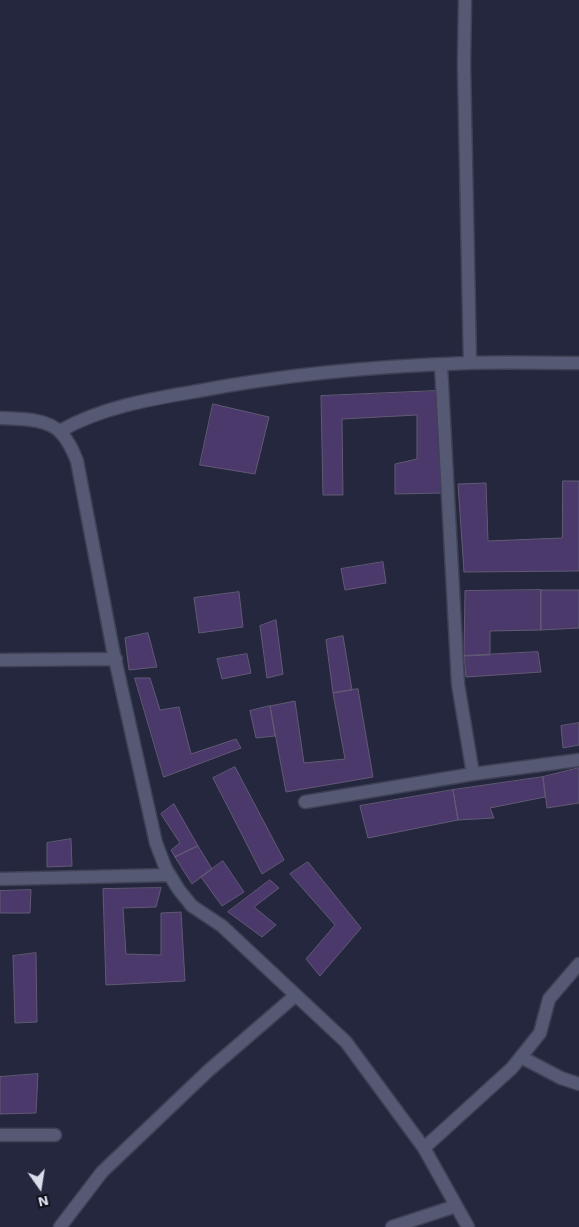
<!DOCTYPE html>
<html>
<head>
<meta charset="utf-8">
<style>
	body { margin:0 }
	#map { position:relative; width:579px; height:1227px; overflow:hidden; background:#24273e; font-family:"Work Sans",sans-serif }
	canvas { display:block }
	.north { position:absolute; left:15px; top:1162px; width:50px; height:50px; -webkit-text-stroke:4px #10111c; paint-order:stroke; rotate:167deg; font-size:14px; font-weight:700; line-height:20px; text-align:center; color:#daddec }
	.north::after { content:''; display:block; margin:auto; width:18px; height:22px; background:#daddec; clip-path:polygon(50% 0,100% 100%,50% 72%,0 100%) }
</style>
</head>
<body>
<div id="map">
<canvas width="579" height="1227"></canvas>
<div class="north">N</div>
</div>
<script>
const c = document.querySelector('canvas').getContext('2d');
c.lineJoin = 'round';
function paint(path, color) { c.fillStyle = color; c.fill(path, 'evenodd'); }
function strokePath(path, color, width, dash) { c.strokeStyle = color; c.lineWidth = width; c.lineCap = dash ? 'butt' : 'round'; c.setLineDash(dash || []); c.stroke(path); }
const building = new Path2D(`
	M436,391L442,493L395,494V464L417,459V415L342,419L343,495H323L321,396Z
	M213,404L269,417L255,474L200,465Z
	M563,481H579V571L464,572L458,484L486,483L488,541L562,538Z
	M383,562L386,583L345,590L341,569Z
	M541,590H579V628L541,630Z
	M541,590V630L490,631V655L464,656L465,591Z
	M239,592L243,627L199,633L194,598Z
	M276,620L283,674L267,678L260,626Z
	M148,633L157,667L129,670L125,638Z
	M343,636L352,690L333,693L326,640Z
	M538,652L541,672L466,677L464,656Z
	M247,654L251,673L222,679L217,659Z
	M135,678H150L160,710L179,707L191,754L236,739L241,748L164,777Z
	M358,689L373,777L286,792L270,706L295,701L304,763L345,759L333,693Z
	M270,706L275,736L256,738L250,711Z
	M579,723V745L563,748L561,726Z
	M235,767L284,860L262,874L213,778Z
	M579,768V803L547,808L543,777Z
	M543,777L545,797L490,808L494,818L458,820L453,790Z
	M453,790L458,820L368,838L360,806Z
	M174,804L198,846L175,857L171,850L180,843L161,814Z
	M71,839L72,866L47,867V843Z
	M198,846L212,869L192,884L175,857Z
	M223,861L244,892L222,906L201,877Z
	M308,862L361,928L320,976L306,959L335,925L290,874Z
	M270,880L279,888L254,907L276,925L262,937L228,912Z
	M161,888L156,907L123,908L126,954L161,955V913L181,912L185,981L106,985L103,889Z
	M31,890L30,913H0V891Z
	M36,953L37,1022L15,1023L13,956Z
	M38,1074L36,1113L0,1114V1077Z`);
paint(building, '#4b396b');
strokePath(building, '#625a74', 1);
const street = new Path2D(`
	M465,0L464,65L470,363
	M441,365L458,684L473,774
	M0,418C19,419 48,418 61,433C69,441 73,451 77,461L113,650L156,843L166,869L179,890L192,906L222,926L346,1042L424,1148L468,1227
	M60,431C102,407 151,399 198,391C287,374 378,366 469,363C506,362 542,363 579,363
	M0,660L116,659
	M305,802L473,774L579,760
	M0,879L170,875
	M521,1057L561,1078L579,1084
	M0,1135H55
	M424,1148L512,1068L540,1033L549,999L579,964
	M60,1227L102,1172L208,1071L296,995
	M392,1227L456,1206`);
strokePath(street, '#3f4155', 15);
strokePath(street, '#555973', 12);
</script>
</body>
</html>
